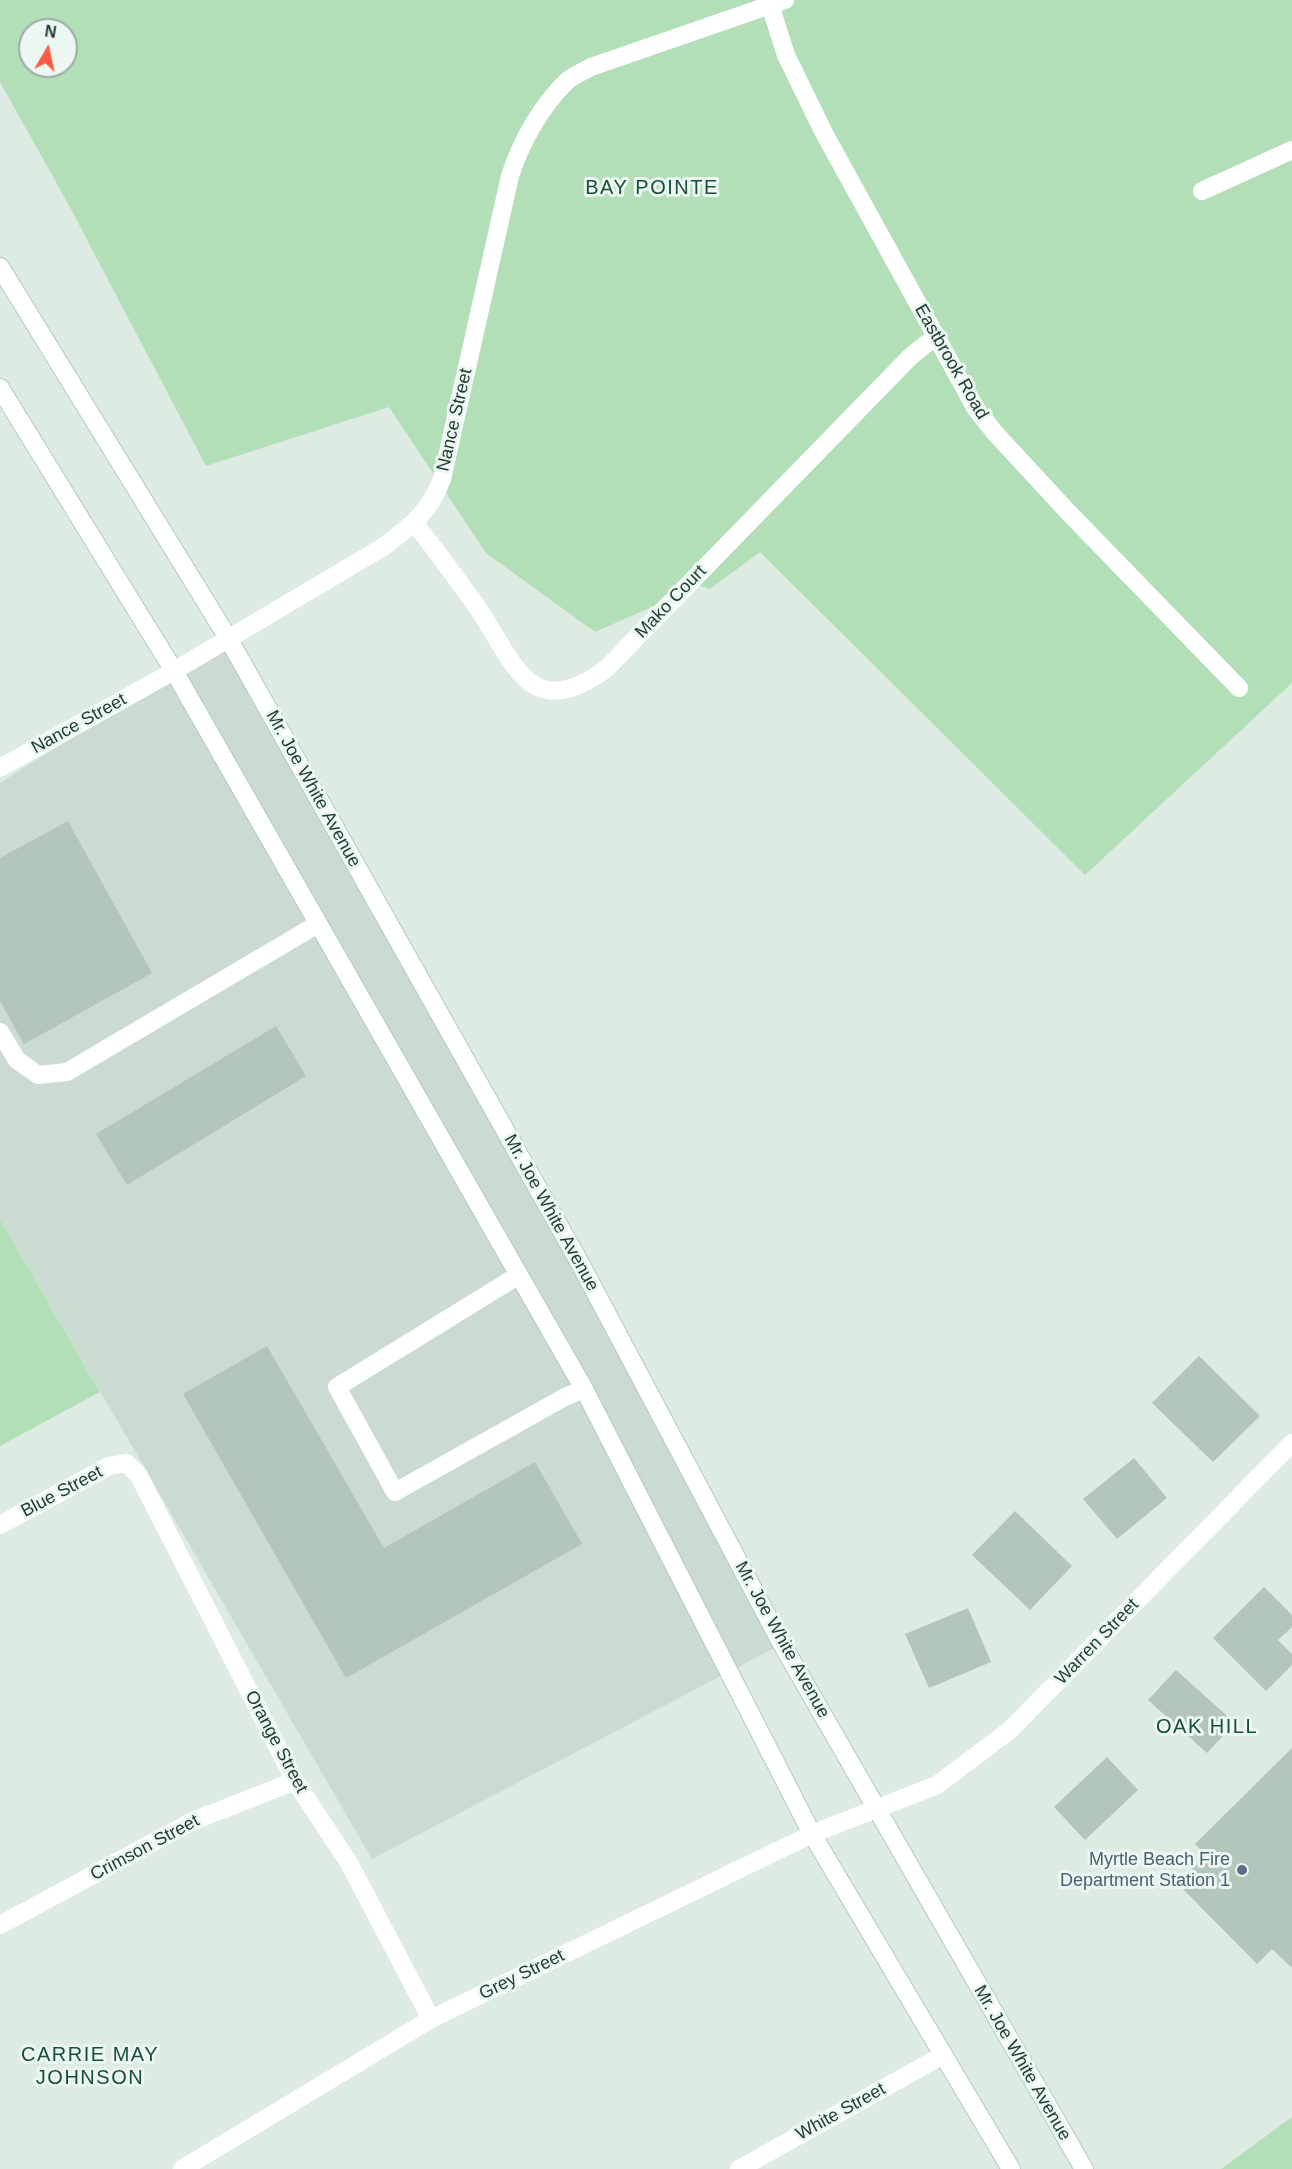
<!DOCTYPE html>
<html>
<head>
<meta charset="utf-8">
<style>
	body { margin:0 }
	#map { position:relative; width:1292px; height:2169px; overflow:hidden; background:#ddebe3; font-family:Helvetica,sans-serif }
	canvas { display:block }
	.north { position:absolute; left:18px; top:18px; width:60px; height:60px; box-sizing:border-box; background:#edf7f1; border:2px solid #9aaca3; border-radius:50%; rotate:9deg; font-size:16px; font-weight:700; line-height:24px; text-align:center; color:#1d3b2f }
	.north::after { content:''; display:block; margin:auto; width:21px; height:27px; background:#ff5947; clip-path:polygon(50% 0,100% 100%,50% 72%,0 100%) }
</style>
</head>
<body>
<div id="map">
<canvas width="1292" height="2169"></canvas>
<div class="north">N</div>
</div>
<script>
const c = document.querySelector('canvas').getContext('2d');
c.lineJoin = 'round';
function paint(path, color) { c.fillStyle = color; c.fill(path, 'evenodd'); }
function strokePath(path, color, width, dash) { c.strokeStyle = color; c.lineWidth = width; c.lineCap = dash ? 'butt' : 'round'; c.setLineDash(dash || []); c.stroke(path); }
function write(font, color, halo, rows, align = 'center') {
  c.font = font + ' Helvetica,sans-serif'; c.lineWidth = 6; c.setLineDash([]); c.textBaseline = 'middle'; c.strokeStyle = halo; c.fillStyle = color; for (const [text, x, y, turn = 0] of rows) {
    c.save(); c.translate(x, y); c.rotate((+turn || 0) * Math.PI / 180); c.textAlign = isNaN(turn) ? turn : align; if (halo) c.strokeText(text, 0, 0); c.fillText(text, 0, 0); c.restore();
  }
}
paint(new Path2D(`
	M228,638L782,1644L372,1859L0,1219V783Z`), '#cbdbd1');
paint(new Path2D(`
	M0,0H1292V683L1085,875L760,552L710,589L699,586L595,632L486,553L389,407L206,466L66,200L0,82ZM30,30H66V66H30Z
	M0,1219L100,1392L0,1446Z
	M1292,2117V2169H1221Z`), '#b3dfb8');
paint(new Path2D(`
	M68,821L152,973L24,1044L0,1001V858Z
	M276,1026L306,1076L127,1185L96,1134Z
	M267,1346L384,1548L535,1462L582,1544L346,1678L183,1394Z
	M1199,1356L1260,1416L1213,1462L1152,1403Z
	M1134,1458L1167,1498L1117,1539L1083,1499Z
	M1015,1511L1072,1566L1030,1610L972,1555Z
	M1264,1587L1292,1615V1627L1278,1640L1292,1654V1665L1266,1691L1213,1638Z
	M968,1608L991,1662L929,1688L905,1634Z
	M1176,1670L1235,1723L1207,1753L1148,1700Z
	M1292,1748V1966L1291,1967L1272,1949L1257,1964L1178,1884L1206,1855L1195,1844Z
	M1107,1757L1138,1790L1085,1840L1054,1807Z`), '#b2c6bb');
const secondary = new Path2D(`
	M0,267L228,638L581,1265L782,1644L1084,2169
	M0,388L174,671L584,1389L812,1834L1011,2169`);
strokePath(secondary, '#afccbd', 20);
strokePath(new Path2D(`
	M0,1032L17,1060L38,1075L67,1072L318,924
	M519,1275L337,1387L395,1492L565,1397L584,1389`), '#fff', 18);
strokePath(new Path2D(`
	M770,5L786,55L824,133L976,409L995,433L1069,513L1239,688
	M1202,191L1292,150
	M415,523C435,550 456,577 475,604C513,657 527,727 606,669L911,356L935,337
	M0,768L174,671L383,547C411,526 429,513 442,479L510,176C521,142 541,106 567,81C574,75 584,71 591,67L785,0
	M0,1525L109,1466L126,1463L138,1474L295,1781L349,1863L431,2019
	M0,1925L193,1821L295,1781
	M182,2169L431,2019L812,1834L937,1785L1010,1730L1292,1443
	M739,2169L943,2055`), '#fff', 18);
strokePath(secondary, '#fff', 18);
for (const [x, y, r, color] of [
	[1242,1870,6,"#5c6f8a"]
]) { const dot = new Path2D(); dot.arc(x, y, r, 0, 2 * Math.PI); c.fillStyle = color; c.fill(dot); strokePath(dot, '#edf7f1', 2); }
write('18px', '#1d3b2f', '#edf7f1', [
	["Eastbrook Road",951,362,60],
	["Nance Street",455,420,-77],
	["Mako Court",671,602,-46],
	["Nance Street",79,724,-29],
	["Mr. Joe White Avenue",313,789,61],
	["Mr. Joe White Avenue",551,1213,61],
	["Blue Street",62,1492,-28],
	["Mr. Joe White Avenue",782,1640,61],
	["Warren Street",1097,1642,-46],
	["Orange Street",276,1742,62],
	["Crimson Street",145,1848,-28],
	["Grey Street",522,1975,-26],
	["Mr. Joe White Avenue",1022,2063,60],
	["White Street",841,2112,-29]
]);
write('18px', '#4e5e75', '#edf7f1', [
	["Myrtle Beach Fire",1230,1860],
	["Department Station 1",1230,1881]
], 'right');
c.letterSpacing = '1.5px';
write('20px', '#184f3a', '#edf7f1', [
	["BAY POINTE",652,188],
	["OAK HILL",1207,1727],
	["CARRIE MAY",90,2055],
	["JOHNSON",90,2078]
]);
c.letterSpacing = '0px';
</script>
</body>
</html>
